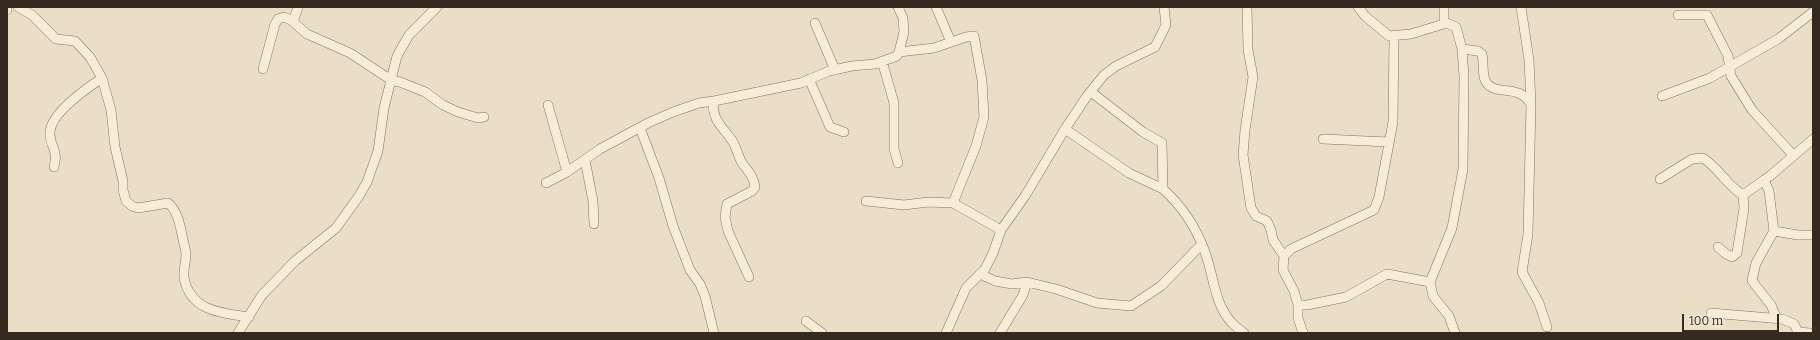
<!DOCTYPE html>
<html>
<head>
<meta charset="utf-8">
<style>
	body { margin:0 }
	#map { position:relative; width:1820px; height:340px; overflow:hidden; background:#eadfc6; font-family:Bitter,serif }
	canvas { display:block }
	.frame { position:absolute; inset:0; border:8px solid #352a20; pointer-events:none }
	.scale { position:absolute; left:1682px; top:314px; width:97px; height:18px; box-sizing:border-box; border:2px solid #352a20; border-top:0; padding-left:5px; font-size:12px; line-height:14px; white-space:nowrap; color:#352a20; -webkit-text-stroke:3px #f2ead5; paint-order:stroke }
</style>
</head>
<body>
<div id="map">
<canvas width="1820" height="340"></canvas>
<div class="frame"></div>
<div class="scale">100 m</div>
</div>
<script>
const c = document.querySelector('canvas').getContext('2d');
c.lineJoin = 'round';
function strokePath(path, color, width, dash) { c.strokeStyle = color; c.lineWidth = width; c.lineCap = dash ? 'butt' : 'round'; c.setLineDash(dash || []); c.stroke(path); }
const minor = new Path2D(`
	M18,7L32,15L56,39L75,41L90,57L102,78L111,110L115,147L123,181V190L126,201L132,206L138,208L168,203C176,209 179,220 181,230C182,237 185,246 186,254C186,262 183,270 184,278C191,312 222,313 249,317
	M936,7L951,42
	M1247,7L1248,50L1253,77L1245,130L1243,155L1251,208L1256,216L1267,221L1271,230L1273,240L1284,256
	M1358,7L1365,16L1389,36L1411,34L1447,23
	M1444,7V22L1456,27L1462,49L1464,76L1463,169L1452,228L1430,282L1433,296L1449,316L1455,333
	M1521,7L1529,60L1531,104
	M7,10V7
	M1678,15H1707L1728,56L1731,76L1752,110L1793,155
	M293,22L298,7
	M815,23L835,70
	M1462,49L1478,51L1482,54C1484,62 1482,72 1485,80C1493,98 1518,82 1531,104L1528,234L1522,272L1539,303L1547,327
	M899,52L934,48L966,37L974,36L982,80L984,117L976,146L953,203
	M882,61L894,103V149L898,163
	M263,69L275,24L278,19L284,17L291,20L307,34L350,53L391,80L400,82L425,92L443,105L458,112L478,118L484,117
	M809,79L830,127L844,132
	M1091,92L1143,132L1162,143L1163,189C1183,207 1196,227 1205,252C1214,276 1214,304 1232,323C1236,327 1240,330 1244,333
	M1662,96L1710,78L1778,39L1813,12
	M714,101C710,119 725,129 733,142C737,149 738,156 742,163C748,171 754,177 755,187L752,191L727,204L725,217L728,231L749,277
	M548,105L567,172
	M640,128L659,178L673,226L690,270L700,284L705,296L714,333
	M1065,129L1129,173L1163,189
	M1323,139L1389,142
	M585,160L593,201L594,224
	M54,167C59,148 49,147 50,132C51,113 87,88 102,78
	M1660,179L1692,159L1703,158C1719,168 1727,186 1743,195L1764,180
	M546,183L567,172L600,149L648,123L673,112L699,103L714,101L801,83L829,71L852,66L875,64L897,56L899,52L904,32L903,18L898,7
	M866,201L904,205L928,202L953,203L1001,230
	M1774,231L1798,235H1813
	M1718,247L1726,254L1732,257L1737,253L1744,208L1743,195
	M980,274L995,281L1012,284L1027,282L1056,289L1097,303L1131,306L1161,286L1202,244
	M1298,305H1307L1346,297L1387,274L1430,282
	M1711,313L1782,319L1794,324L1798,332L1810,333
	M1777,319L1771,305L1756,286L1752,280L1756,263L1774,231L1769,191L1764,180L1770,176L1813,139
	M806,321L822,333
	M238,333L262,295L295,261L336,228L359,196L367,182L378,151L384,108L397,56L409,35L437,7
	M946,333L966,288L985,269L993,253L1001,230L1025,196L1065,129L1087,96L1104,75L1116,66L1155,47L1166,25L1164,7
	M1000,333L1023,295L1027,282
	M1303,333L1298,318V305L1294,291L1283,270L1284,256L1291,249L1374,210L1379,197L1393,122L1394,36`);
strokePath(minor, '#83725d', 10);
strokePath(minor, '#f6edd8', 9);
</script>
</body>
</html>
